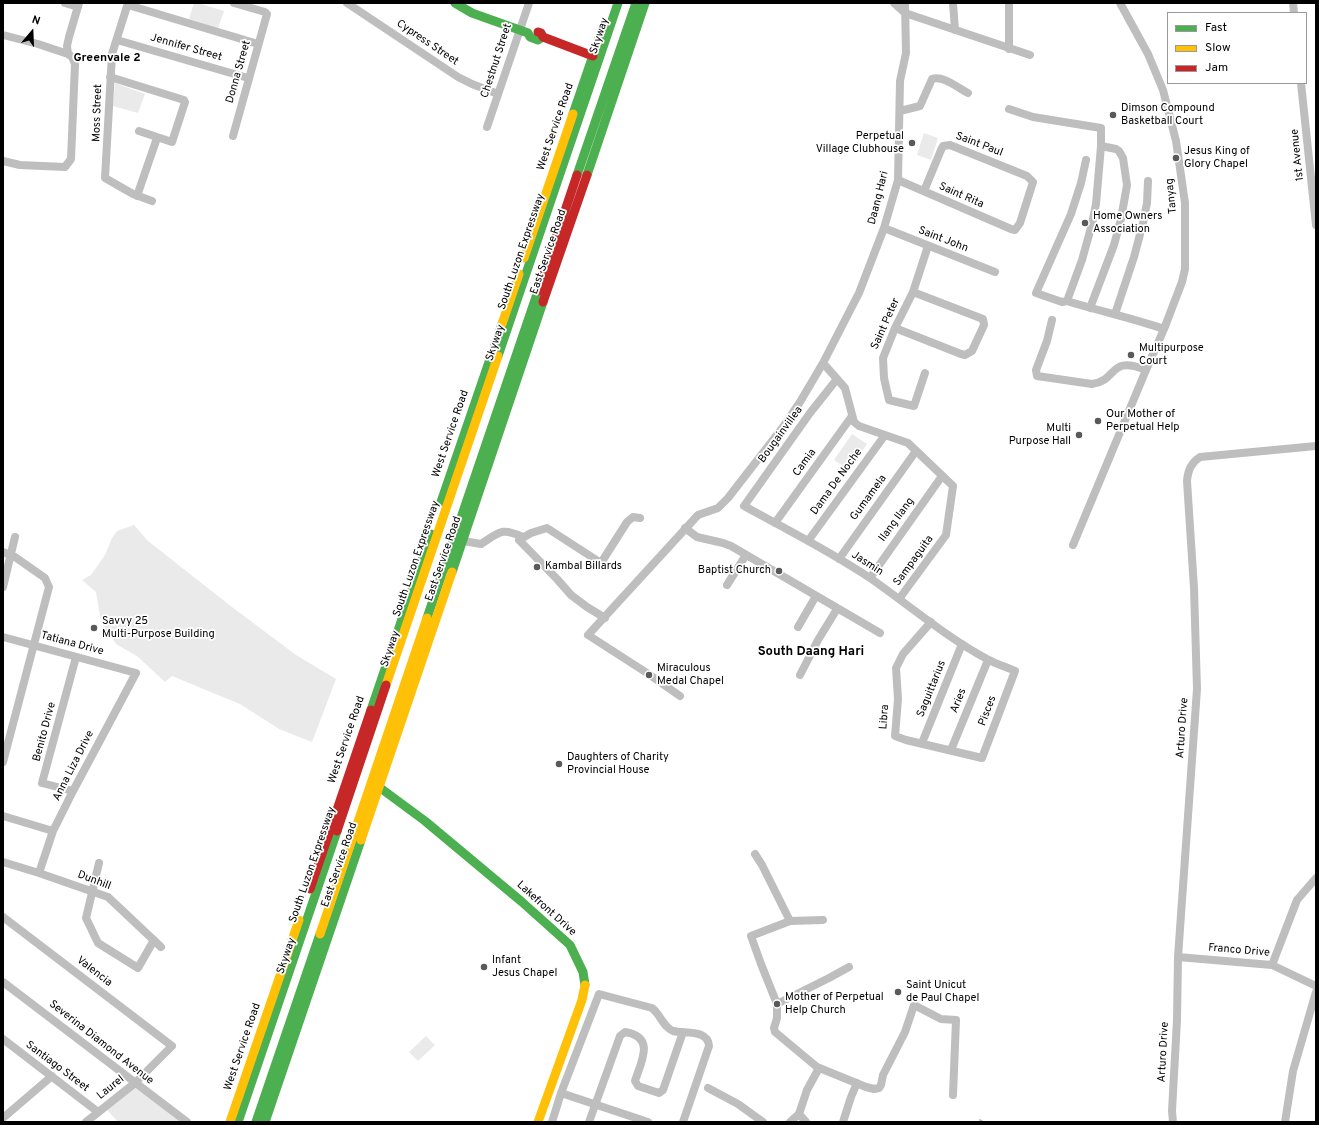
<!DOCTYPE html>
<html>
<head>
<meta charset="utf-8">
<style>
	body { margin:0 }
	#map { position:relative; width:1319px; height:1125px; overflow:hidden; background:#fff; font-family:Overpass,sans-serif }
	canvas { display:block }
	.frame { position:absolute; inset:0; border:4px solid #000; pointer-events:none }
	.legend { position:absolute; left:1167px; top:12px; width:140px; height:72px; box-sizing:border-box; background:#fff; border:1px solid #999; margin:0; padding:5px 7px; list-style:none; font-size:12px; color:#000 }
	.legend li { display:flex; align-items:center; gap:8px; height:20px }
	.legend b { width:20px; border:1px solid #999 }
	.north { position:absolute; left:12px; top:12px; width:40px; height:40px; -webkit-text-stroke:3px #fff; paint-order:stroke; rotate:19deg; font-size:11px; font-weight:700; line-height:16px; text-align:center; color:#000 }
	.north::after { content:''; display:block; margin:auto; width:14px; height:18px; background:#000; clip-path:polygon(50% 0,100% 100%,50% 72%,0 100%) }
</style>
</head>
<body>
<div id="map">
<canvas width="1319" height="1125"></canvas>
<div class="frame"></div>
<ul class="legend">
<li><b style="height:5px;background:#4caf50"></b>Fast</li>
<li><b style="height:5px;background:#ffc107"></b>Slow</li>
<li><b style="height:5px;background:#c62828"></b>Jam</li>
</ul>
<div class="north">N</div>
</div>
<script>
const c = document.querySelector('canvas').getContext('2d');
c.lineJoin = 'round';
function paint(path, color) { c.fillStyle = color; c.fill(path, 'evenodd'); }
function strokePath(path, color, width, dash) { c.strokeStyle = color; c.lineWidth = width; c.lineCap = dash ? 'butt' : 'round'; c.setLineDash(dash || []); c.stroke(path); }
function write(font, color, halo, rows, align = 'center') {
  c.font = font + ' Overpass,sans-serif'; c.lineWidth = 3.5; c.setLineDash([]); c.textBaseline = 'middle'; c.strokeStyle = halo; c.fillStyle = color; for (const [text, x, y, turn = 0] of rows) {
    c.save(); c.translate(x, y); c.rotate((+turn || 0) * Math.PI / 180); c.textAlign = isNaN(turn) ? turn : align; if (halo) c.strokeText(text, 0, 0); c.fillText(text, 0, 0); c.restore();
  }
}
paint(new Path2D(`
	M194,3H198L224,11L218,28L189,19Z
	M115,83L145,94L138,113L113,106Z
	M924,133L938,138L931,160L917,155Z
	M852,434L867,444L849,470L834,460Z
	M134,525L148,541L232,607L296,655L336,679L312,742L279,729L240,704L172,676L165,682L137,656L116,644L101,622L96,592L82,580L91,575L105,555L112,538L117,531Z
	M426,1036L435,1045L418,1061L409,1052Z
	M135,1087L182,1122H118L108,1111V1108Z`), '#eaeaea');
strokePath(new Path2D(`
	M980,1120L983,1122`), '#bcbcbc', 2);
strokePath(new Path2D(`
	M65,3L78,7
	M128,3L112,54L105,178L133,194L152,201
	M347,3L458,77L472,84L498,94
	M894,3L905,13L1030,55
	M953,3L955,30
	M1009,3V49
	M1293,3L1294,13
	M128,5L258,44
	M3,35L38,44L68,54
	M117,40L248,78
	M110,77L184,100L185,102L172,142L139,131
	M1301,83L1316,225
	M1009,109L1033,117L1101,128V146L1096,204L1092,224L1082,260L1067,301C1099,311 1132,318 1164,329L1182,282L1185,269V203L1176,141L1163,90L1148,54L1120,3
	M900,111L920,106L932,79C943,75 958,88 968,93
	M487,127L529,3
	M233,136L267,14L265,12L234,3
	M3,161L20,165L65,167L71,159L75,64L72,57L68,54L67,46L69,37L79,3
	M898,180L1011,229L1015,230L1020,223L1033,182L1027,176L950,145L943,146L941,150L924,191
	M137,196L157,138
	M884,228L995,272
	M1067,301L1062,302L1036,293L1071,214L1081,183L1086,160
	M1090,308L1114,245L1121,219L1127,185L1123,158L1119,151L1116,149L1101,146
	M1115,314L1134,257L1143,223L1147,203L1148,181
	M1052,320L1047,341L1036,370L1037,376L1092,384C1119,380 1108,355 1146,370
	M895,328L961,354L965,355L972,351L984,325L983,319L913,292
	M823,363L845,388L854,422L859,426L908,443L953,486L946,535L899,599
	M925,373L914,406L889,400L884,378L883,358L895,328L913,292L928,246
	M837,379L810,413L744,506C786,529 830,551 870,578C909,605 946,637 987,659C996,664 1006,667 1015,671L982,758L906,740L895,736L898,699L896,668L903,654L931,622
	M775,523L852,416
	M685,528L697,537L723,543L731,546L880,633
	M463,541L481,544C500,532 501,527 523,537
	M808,541L885,435
	M1073,545L1146,370L1164,329
	M3,552L15,557L45,578L49,587L3,762
	M839,559L916,451
	M870,578L942,476
	M727,585L746,555
	M3,587L15,537
	M605,618L587,607L571,595L557,579L519,540L531,533L547,528L601,563L627,522L633,517L640,518
	M798,627L816,596
	M3,637L136,673L73,791L53,831L39,873
	M800,675L818,640L837,609
	M680,696L647,673L588,635L698,515L718,508L728,498L783,427L800,402L823,363L859,293L884,228L898,180L900,81L906,53L905,3
	M922,743L962,644
	M951,750L988,660
	M73,791L42,783L76,657
	M3,816L53,831
	M755,854L762,865L790,921
	M3,862L39,873L108,897L161,947
	M99,863L86,918L98,943L138,968L154,940
	M3,917L172,1046L135,1083L86,1122
	M823,920L790,921L751,936L761,964L777,1004V1018L774,1028L775,1032L817,1067L866,1087L874,1089L879,1088L881,1085L883,1075L905,1032L914,1005L941,1019L956,1020L953,1095
	M1178,957L1272,965L1316,986
	M1272,965L1297,900L1316,878
	M3,982L187,1122
	M777,1004L829,978L849,967
	M3,1039L98,1112
	M708,1088L738,1104L763,1122
	M561,1093L648,1122
	M3,1118L52,1076
	M552,1122L561,1093L599,994L652,1008C660,1014 664,1028 673,1031C685,1034 708,1029 709,1046L683,1122
	M589,1122L620,1036L625,1032C656,1037 641,1062 635,1081L638,1086L659,1093L663,1090L683,1032
	M790,1122L799,1114
	M806,1122L799,1114L807,1090L819,1068
	M843,1122L851,1097L857,1083
	M1173,1122L1172,1111L1177,1020L1178,957L1197,689L1194,588L1187,481C1188,470 1191,463 1200,457L1316,446
	M1285,1122L1293,1071L1316,992`), '#bebebe', 8);
strokePath(new Path2D(`
	M455,3L472,13L528,33L530,37L538,40L543,37
	M573,114L599,38
	M577,175L636,3
	M587,175L645,3
	M498,356L618,3
	M441,502L502,324
	M452,572L543,302
	M427,618L538,291
	M371,710L431,534
	M379,787L425,821L522,902L570,945L583,972L585,985
	M238,1122L337,831
	M256,1122L320,934
	M265,1122L361,840`), '#4caf50', 9);
strokePath(new Path2D(`
	M524,258L573,114
	M502,324L519,274
	M386,685L498,356
	M361,840L452,572
	M320,934L427,618
	M230,1122L299,920
	M538,1122L582,1000L585,985`), '#ffc107', 9);
strokePath(new Path2D(`
	M538,32L541,33L543,37L593,56
	M538,291L577,175
	M543,302L587,175
	M337,831L386,685
	M310,889L371,710`), '#c62828', 9);
for (const [x, y, r, color] of [
	[1113,115,4,"#595959"],
	[912,143,4,"#595959"],
	[1176,158,4,"#595959"],
	[1085,223,4,"#595959"],
	[1131,355,4,"#595959"],
	[1098,421,4,"#595959"],
	[1079,435,4,"#595959"],
	[537,567,4,"#595959"],
	[779,571,4,"#595959"],
	[94,628,4,"#595959"],
	[649,675,4,"#595959"],
	[559,764,4,"#595959"],
	[484,967,4,"#595959"],
	[898,992,4,"#595959"],
	[777,1004,4,"#595959"]
]) { const dot = new Path2D(); dot.arc(x, y, r, 0, 2 * Math.PI); c.fillStyle = color; c.fill(dot); strokePath(dot, '#fff', 1.5); }
write('11px', '#000', '#fff', [
	["Skyway",600,36,-71],
	["Cypress Street",427,43,34],
	["Jennifer Street",186,48,16],
	["Chestnut Street",497,61,-72],
	["Donna Street",239,72,-74],
	["Moss Street",98,113,-88],
	["West Service Road",556,127,-71],
	["Saint Paul",979,145,21],
	["1st Avenue",1298,155,-96],
	["Saint Rita",961,196,24],
	["Tanyag",1172,196,-96],
	["Daang Hari",879,198,-76],
	["Saint John",943,240,21],
	["South Luzon Expressway",522,252,-71],
	["East Service Road",549,252,-71],
	["Saint Peter",886,324,-66],
	["Skyway",496,343,-71],
	["West Service Road",451,434,-71],
	["Bougainvillea",781,435,-54],
	["Camia",805,463,-54],
	["Dama De Noche",837,482,-54],
	["Gumamela",869,498,-54],
	["Ilang Ilang",897,520,-54],
	["South Luzon Expressway",417,559,-71],
	["East Service Road",444,559,-71],
	["Sampaguita",914,561,-54],
	["Jasmin",867,564,33],
	["Tatiana Drive",72,644,15],
	["Skyway",391,649,-71],
	["Saguittarius",932,689,-68],
	["Aries",959,701,-68],
	["Pisces",988,711,-69],
	["Libra",885,717,-86],
	["Arturo Drive",1183,728,-86],
	["Benito Drive",45,732,-75],
	["West Service Road",347,740,-71],
	["Anna Liza Drive",74,766,-63],
	["South Luzon Expressway",313,865,-71],
	["East Service Road",340,865,-71],
	["Dunhill",94,881,21],
	["Lakefront Drive",546,909,42],
	["Franco Drive",1239,951,5],
	["Skyway",287,956,-71],
	["Valencia",94,972,38],
	["Severina Diamond Avenue",101,1043,38],
	["West Service Road",243,1047,-71],
	["Arturo Drive",1164,1052,-87],
	["Santiago Street",57,1067,37],
	["Laurel",111,1088,-39]
]);
write('11px', '#000', '#fff', [
	["Dimson Compound",1121,109],
	["Basketball Court",1121,122],
	["Perpetual",904,137,"right"],
	["Village Clubhouse",904,150,"right"],
	["Jesus King of",1184,152],
	["Glory Chapel",1184,165],
	["Home Owners",1093,217],
	["Association",1093,230],
	["Multipurpose",1139,349],
	["Court",1139,362],
	["Our Mother of",1106,415],
	["Perpetual Help",1106,428],
	["Multi",1071,429,"right"],
	["Purpose Hall",1071,442,"right"],
	["Kambal Billards",545,567],
	["Baptist Church",771,571,"right"],
	["Savvy 25",102,622],
	["Multi-Purpose Building",102,635],
	["Miraculous",657,669],
	["Medal Chapel",657,682],
	["Daughters of Charity",567,758],
	["Provincial House",567,771],
	["Infant",492,961],
	["Jesus Chapel",492,974],
	["Saint Unicut",906,986],
	["de Paul Chapel",906,999],
	["Mother of Perpetual",785,998],
	["Help Church",785,1011]
], 'left');
write('bold 12px', '#000', '#fff', [
	["Greenvale 2",107,59]
]);
write('bold 13px', '#000', '#fff', [
	["South Daang Hari",811,652]
]);
</script>
</body>
</html>
